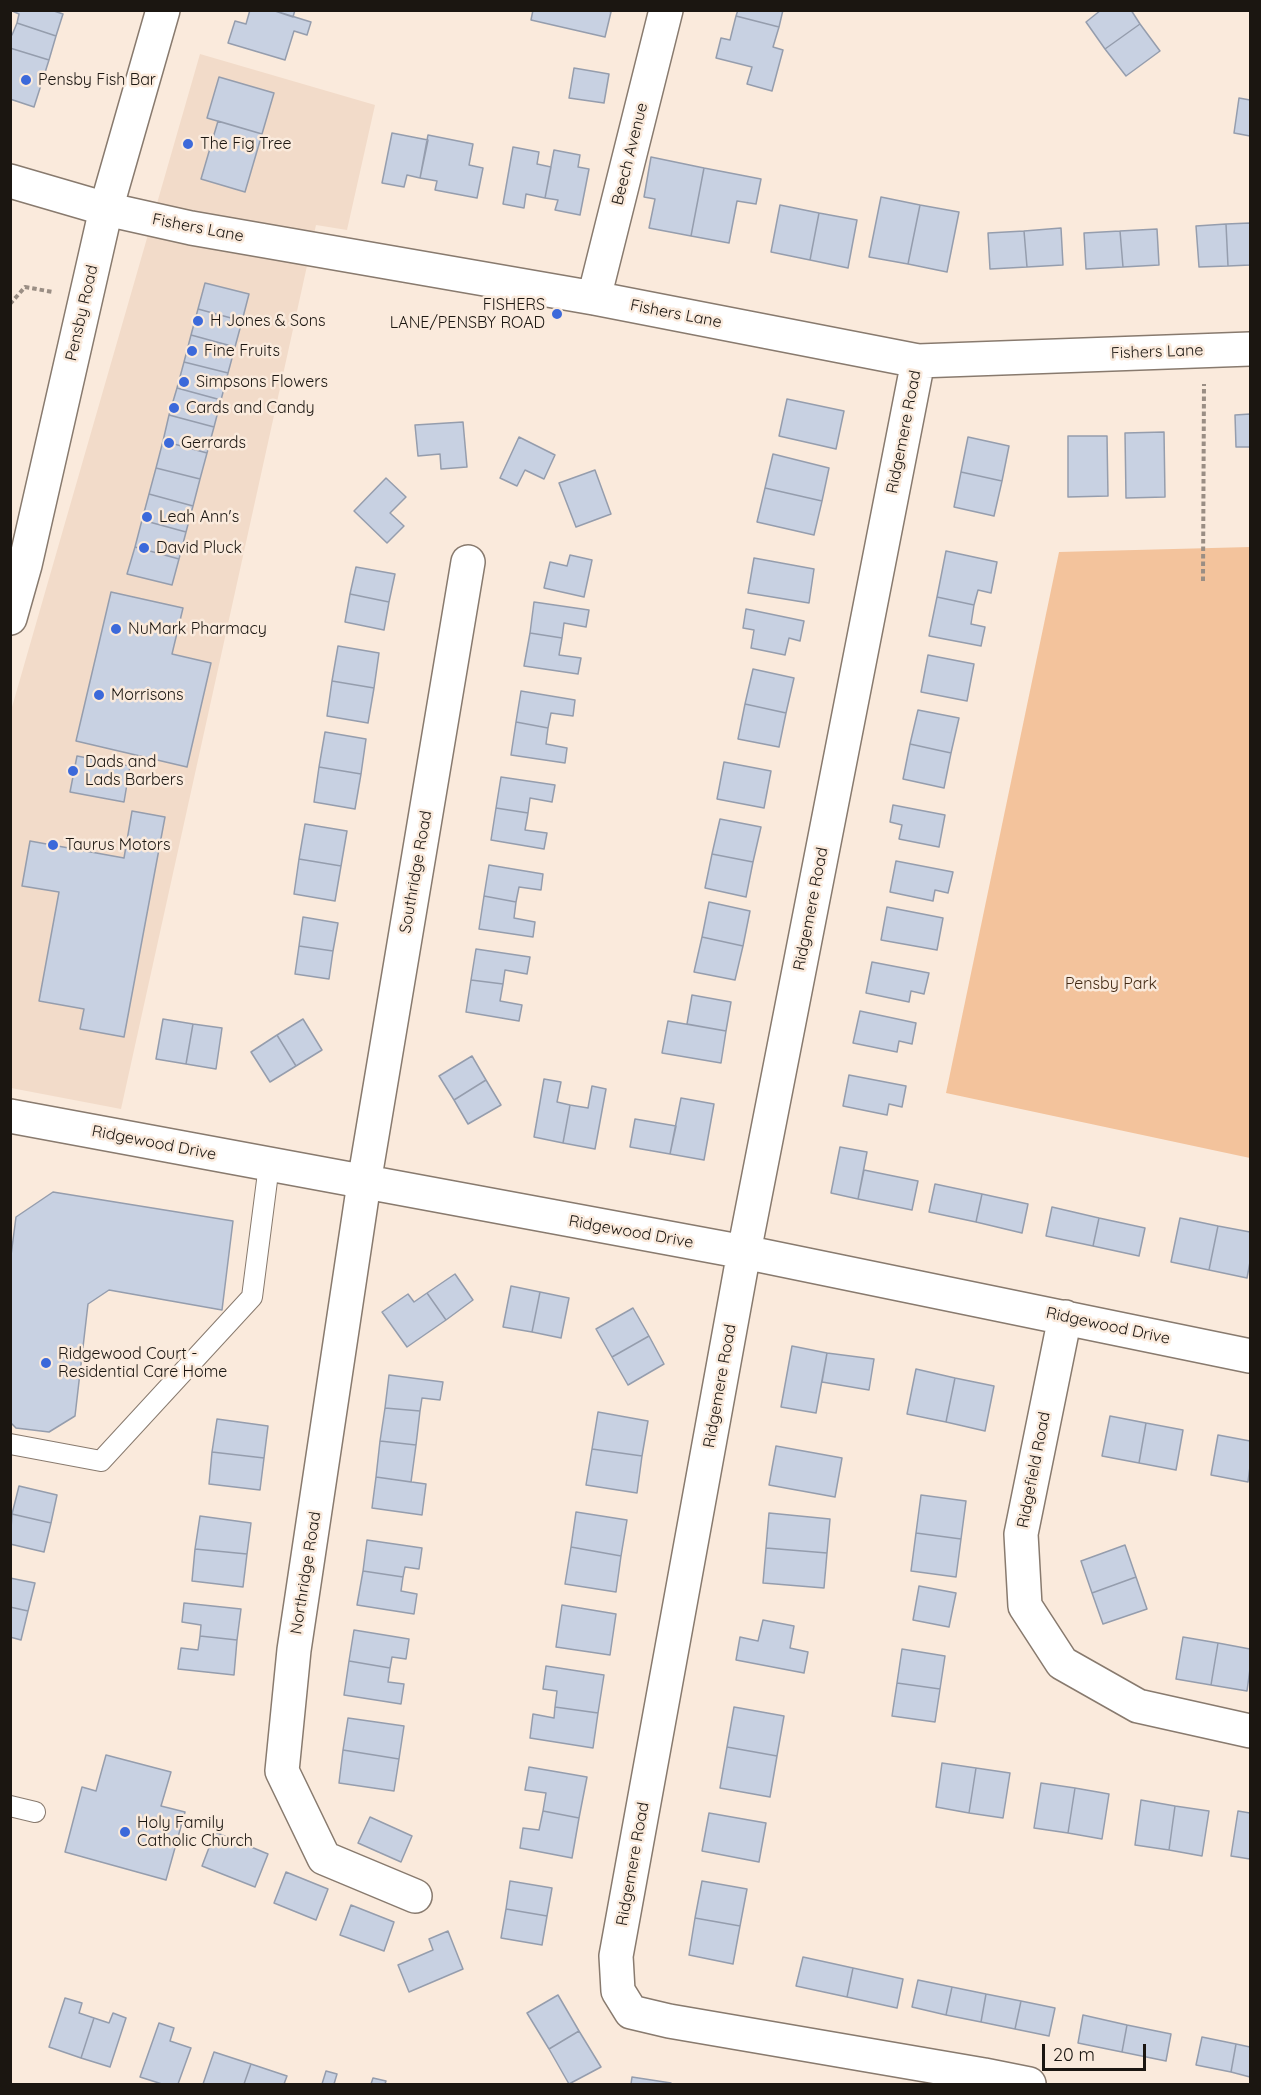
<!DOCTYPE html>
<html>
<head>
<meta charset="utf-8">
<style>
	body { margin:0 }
	#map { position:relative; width:1261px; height:2095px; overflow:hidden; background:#faeadc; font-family:Quicksand,sans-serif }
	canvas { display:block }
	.frame { position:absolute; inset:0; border:12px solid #1b1611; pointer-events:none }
	.scale { position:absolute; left:1042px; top:2044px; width:104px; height:27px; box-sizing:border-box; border:3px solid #1b1611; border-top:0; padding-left:8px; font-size:18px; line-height:21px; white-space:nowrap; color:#1b1611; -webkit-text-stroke:4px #faeadc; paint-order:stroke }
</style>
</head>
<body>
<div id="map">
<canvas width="1261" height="2095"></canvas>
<div class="frame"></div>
<div class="scale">20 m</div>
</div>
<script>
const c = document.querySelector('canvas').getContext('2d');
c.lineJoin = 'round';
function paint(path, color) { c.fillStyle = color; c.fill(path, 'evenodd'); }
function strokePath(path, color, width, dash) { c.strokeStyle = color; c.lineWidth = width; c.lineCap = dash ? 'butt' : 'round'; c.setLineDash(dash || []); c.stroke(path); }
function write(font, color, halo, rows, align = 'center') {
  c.font = font + ' Quicksand,sans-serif'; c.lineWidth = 5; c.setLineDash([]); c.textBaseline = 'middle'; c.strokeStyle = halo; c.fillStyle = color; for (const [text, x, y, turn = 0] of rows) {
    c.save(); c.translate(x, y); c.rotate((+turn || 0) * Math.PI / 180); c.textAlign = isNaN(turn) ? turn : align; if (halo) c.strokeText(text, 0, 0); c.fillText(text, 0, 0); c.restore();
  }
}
paint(new Path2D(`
	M200,54L375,105L347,230L316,225L121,1109L11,1088L10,714Z`), '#f2dbc9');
paint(new Path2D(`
	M1250,547V1158L946,1093L1059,552Z`), '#f3c39c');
const building = new Path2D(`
	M10,10H51L63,14L56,36L17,23L19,14Z
	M250,10H272L311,22L307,35L294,31L285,60L228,43L235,21L246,24Z
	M272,10H295L293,17Z
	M533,10H607L611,12L605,37L531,20Z
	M738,10H783L779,27L736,16Z
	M1101,10H1131L1140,24L1105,49L1086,22Z
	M736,16L779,27L773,47L783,50L772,91L747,84L752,67L716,58L721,38L730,40Z
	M17,23L56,36L49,60L10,48V34L12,35Z
	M1140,24L1160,51L1126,76L1105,49Z
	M10,48L49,60L34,107L10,99Z
	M574,68L609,74L604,103L569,98Z
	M219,77L274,93L262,134L207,118Z
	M1239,98L1250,100V136L1234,133Z
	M218,121L262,134L245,192L201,179Z
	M392,133L428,140L420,178L407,175L404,187L382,183Z
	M428,135L473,144L469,165L483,168L477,198L435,190L437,181L420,178Z
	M513,147L539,152L537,164L551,167L545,198L526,194L524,208L503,204Z
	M554,150L580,155L578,167L589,169L580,215L555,210L558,200L545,198Z
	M651,157L704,168L691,236L649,228L655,199L644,197Z
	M704,168L761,179L756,204L737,201L729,243L691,236Z
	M881,197L920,205L908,264L869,257Z
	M780,205L819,213L810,260L771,252Z
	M920,205L959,212L947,272L908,264Z
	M819,213L857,220L848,268L810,260Z
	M1250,223V265L1228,266L1226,224Z
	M1226,224L1228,266L1199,267L1196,226Z
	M1061,228L1063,265L1027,267L1024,231Z
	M1157,229L1159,265L1123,267L1120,231Z
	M1024,231L1027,267L990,269L988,233Z
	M1120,231L1123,267L1086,269L1084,233Z
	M205,283L249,294L242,321L198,309Z
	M198,309L242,321L235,347L191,335Z
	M191,335L235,347L228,373L184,362Z
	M184,362L228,373L221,400L177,388Z
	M177,388L221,400L214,427L169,415Z
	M787,399L844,411L836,449L779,436Z
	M1250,414V447H1236L1235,415Z
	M169,415L214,427L207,453L163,441Z
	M463,422L467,467L441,469L440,454L418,456L415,425Z
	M1164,432L1165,497L1126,498L1125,433Z
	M1068,436H1107L1108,496L1068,497Z
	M519,437L555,455L544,479L525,470L517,486L500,478Z
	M968,437L1009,446L1002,481L961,472Z
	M163,441L207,453L200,479L156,468Z
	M773,454L829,468L822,501L765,488Z
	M156,468L200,479L193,506L149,494Z
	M595,470L611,514L576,527L559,483Z
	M961,472L1002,481L994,516L954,507Z
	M386,478L406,497L390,513L404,526L387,543L354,511Z
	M765,488L822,501L814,535L757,522Z
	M149,494L193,506L186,532L142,520Z
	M142,520L186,532L179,559L135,547Z
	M135,547L179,559L172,585L127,574Z
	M946,551L997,562L991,593L978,590L974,605L937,597Z
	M570,555L592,560L584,597L544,588L550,562L567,566Z
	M754,558L814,569L809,603L748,593Z
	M356,567L395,574L389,602L350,594Z
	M111,592L183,608L172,654L211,663L187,767L76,741Z
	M350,594L389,602L384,630L345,622Z
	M937,597L974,605L971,624L985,627L981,646L929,636Z
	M534,602L589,610L586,627L564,623L562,638L530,633Z
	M746,609L804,621L800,641L789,638L785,655L751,648L754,630L743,628Z
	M530,633L562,638L559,655L581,658L578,674L524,666Z
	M338,646L379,653L374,688L332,681Z
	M928,655L974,664L967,701L921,692Z
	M753,669L794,678L786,713L745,704Z
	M332,681L374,688L368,723L327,716Z
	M521,691L575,700L573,716L551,713L548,728L516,722Z
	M745,704L786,713L779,747L738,739Z
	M918,710L959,718L951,753L910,744Z
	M516,722L548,728L546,744L567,748L565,763L511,755Z
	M325,732L366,739L361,774L319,767Z
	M910,744L951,753L944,788L903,779Z
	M77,756L130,766L124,802L70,792Z
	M724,762L771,771L764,808L717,799Z
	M319,767L361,774L355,809L314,802Z
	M501,777L555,785L552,802L530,798L528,813L496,808Z
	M893,805L945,815L939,847L899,839L902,825L890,822Z
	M496,808L528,813L525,830L547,833L544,849L491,840Z
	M132,811L165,817L124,1037L80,1029L84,1009L39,1001L59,892L22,886L30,841L124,858Z
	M720,819L761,827L753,862L712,854Z
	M305,824L347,831L341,866L299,859Z
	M712,854L753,862L746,897L705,888Z
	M299,859L341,866L335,901L294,894Z
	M896,861L953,872L948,893L935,890L933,901L890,892Z
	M489,865L543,874L541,890L519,887L516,902L484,896Z
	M484,896L516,902L514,918L535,922L533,937L479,929Z
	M709,902L750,911L743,946L702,937Z
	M887,907L943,918L937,950L881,940Z
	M303,917L338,923L333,951L299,946Z
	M702,937L743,946L735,980L694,972Z
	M299,946L333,951L329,979L295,974Z
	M476,949L530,957L527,974L505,970L503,984L471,980Z
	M872,962L929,973L924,994L911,991L909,1002L866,993Z
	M471,980L503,984L500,1001L522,1005L519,1021L466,1012Z
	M692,995L731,1002L726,1031L687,1024Z
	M860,1011L916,1023L912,1044L899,1041L897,1052L853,1043Z
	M163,1019L193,1024L186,1064L156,1059Z
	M303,1019L322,1050L296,1066L277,1035Z
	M668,1021L726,1031L721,1063L662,1053Z
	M193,1024L222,1028L216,1069L186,1064Z
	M277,1035L296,1066L270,1082L251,1052Z
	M472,1056L486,1080L454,1100L439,1076Z
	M849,1075L906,1086L902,1107L889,1104L887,1115L843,1106Z
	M544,1079L561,1082L557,1102L570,1105L563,1143L534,1137Z
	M486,1080L501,1105L468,1124L454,1100Z
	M592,1086L606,1089L595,1149L563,1143L570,1105L588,1108Z
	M681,1098L714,1104L704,1160L670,1154Z
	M635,1119L676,1126L670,1154L630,1147Z
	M840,1147L867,1152L858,1199L831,1193Z
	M864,1170L918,1181L912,1210L858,1199Z
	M935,1184L982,1194L976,1222L929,1212Z
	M53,1192L233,1221L222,1310L109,1290L88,1304L75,1416L49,1432L16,1428L10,1422V1263L16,1217Z
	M982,1194L1028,1204L1022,1233L976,1222Z
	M1052,1207L1099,1218L1093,1246L1046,1236Z
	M1099,1218L1145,1228L1139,1256L1093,1246Z
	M1180,1218L1218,1226L1209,1270L1171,1262Z
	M1218,1226L1250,1232V1262L1247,1278L1209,1270Z
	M455,1274L473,1300L446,1320L427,1293Z
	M511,1286L540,1292L532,1332L503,1327Z
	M540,1292L569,1298L561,1338L532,1332Z
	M427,1293L446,1320L407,1347L382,1312L408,1294L414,1302Z
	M633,1308L649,1336L612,1357L596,1329Z
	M649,1336L664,1364L628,1385L612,1357Z
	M792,1346L827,1353L816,1413L781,1407Z
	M827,1353L874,1359L869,1390L822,1382Z
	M916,1369L955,1378L946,1422L907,1414Z
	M389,1375L443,1382L440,1400L422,1398L420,1411L385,1408Z
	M955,1378L994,1386L985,1431L946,1422Z
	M385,1408L420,1411L416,1445L380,1441Z
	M598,1412L648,1421L642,1456L592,1449Z
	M1110,1416L1146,1423L1139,1463L1102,1456Z
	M217,1419L268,1426L264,1458L212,1452Z
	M1146,1423L1183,1430L1176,1470L1139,1463Z
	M1218,1435L1250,1441V1466L1248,1482L1211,1475Z
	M380,1441L416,1445L411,1482L376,1477Z
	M776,1446L842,1458L835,1497L769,1485Z
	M592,1449L642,1456L637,1493L586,1485Z
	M212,1452L264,1458L260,1490L209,1484Z
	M376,1477L426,1484L422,1515L372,1508Z
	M19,1486L57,1495L51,1523L12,1514Z
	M921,1495L966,1501L961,1539L916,1533Z
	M576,1512L627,1520L621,1556L571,1547Z
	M769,1513L830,1519L827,1553L766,1548Z
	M12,1514L51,1523L44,1552L10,1544Z
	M200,1516L251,1523L247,1554L195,1549Z
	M916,1533L961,1539L956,1577L911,1571Z
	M367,1540L422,1548L419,1569L405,1567L403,1577L363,1571Z
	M1125,1545L1136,1577L1092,1593L1081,1561Z
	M571,1547L621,1556L616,1592L565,1584Z
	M766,1548L827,1553L824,1588L763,1583Z
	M195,1549L247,1554L243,1587L192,1581Z
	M363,1571L403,1577L401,1591L417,1594L414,1614L357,1605Z
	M1136,1577L1147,1609L1103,1624L1092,1593Z
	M10,1578L35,1583L28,1611L10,1607Z
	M919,1586L956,1593L949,1627L913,1620Z
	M184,1603L241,1609L237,1640L200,1636L201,1625L182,1622Z
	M562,1605L616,1614L610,1655L556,1647Z
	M10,1607L28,1611L21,1640L10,1637Z
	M763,1620L794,1626L790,1648L808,1652L804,1673L736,1660L740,1637L758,1641Z
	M354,1630L409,1639L406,1659L392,1657L390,1668L349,1661Z
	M200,1636L237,1640L234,1675L178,1669L181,1648L198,1650Z
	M1183,1637L1218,1643L1211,1685L1176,1679Z
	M1218,1643L1250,1649V1669L1247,1691L1211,1685Z
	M902,1649L945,1656L940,1689L897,1683Z
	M349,1661L390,1668L388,1682L404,1684L401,1704L344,1695Z
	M546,1666L604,1675L598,1713L555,1707L557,1691L543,1689Z
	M897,1683L940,1689L935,1722L892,1716Z
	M555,1707L598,1713L593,1748L530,1738L533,1714L554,1718Z
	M734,1707L784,1716L777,1756L727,1747Z
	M348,1718L404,1726L399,1759L343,1750Z
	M727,1747L777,1756L770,1797L720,1788Z
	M343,1750L399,1759L394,1791L339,1783Z
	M106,1755L171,1772L161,1806L185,1812L166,1880L65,1852L82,1787L96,1791Z
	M942,1763L976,1768L969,1813L936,1807Z
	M529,1767L587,1777L579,1818L543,1811L546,1793L525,1790Z
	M976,1768L1010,1773L1003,1818L969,1813Z
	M1041,1783L1075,1788L1068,1833L1034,1828Z
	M1075,1788L1109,1794L1102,1839L1068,1833Z
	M1141,1800L1175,1806L1169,1850L1135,1845Z
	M1175,1806L1209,1811L1202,1856L1169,1850Z
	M543,1811L579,1818L572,1858L520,1848L523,1828L539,1830Z
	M1238,1811L1250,1813V1859L1231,1856Z
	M709,1813L766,1823L759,1862L702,1851Z
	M370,1817L412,1836L401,1862L358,1843Z
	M215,1832L268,1854L255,1887L202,1866Z
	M286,1872L328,1889L316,1920L274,1903Z
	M510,1881L552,1888L547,1916L506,1909Z
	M702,1881L747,1889L740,1926L695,1918Z
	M351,1905L394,1922L384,1951L340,1935Z
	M506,1909L547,1916L542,1945L501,1938Z
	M695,1918L740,1926L733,1964L689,1955Z
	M448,1931L463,1969L409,1992L398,1965L433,1950L429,1939Z
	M803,1957L853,1968L847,1997L796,1986Z
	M853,1968L903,1979L897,2008L847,1997Z
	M918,1980L952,1987L946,2015L912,2007Z
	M952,1987L986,1994L981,2022L946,2015Z
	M986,1994L1021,2001L1015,2029L981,2022Z
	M558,1995L579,2031L549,2049L527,2013Z
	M65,1998L82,2003L79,2013L94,2018L81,2058L49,2047Z
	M1021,2001L1055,2008L1049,2036L1015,2029Z
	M113,2013L126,2018L110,2067L81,2058L94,2018L109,2023Z
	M1083,2015L1127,2025L1122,2052L1078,2043Z
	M159,2023L174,2028L170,2041L191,2048L178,2084H162L140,2077Z
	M1127,2025L1171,2034L1166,2061L1122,2052Z
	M579,2031L601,2067L569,2084L549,2049Z
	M1202,2037L1236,2044L1231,2072L1196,2065Z
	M1236,2044L1250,2047V2077L1231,2072Z
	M214,2052L251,2064L244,2084H203Z
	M251,2064L287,2076L284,2084H244Z
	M326,2071L337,2074L334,2084H322Z
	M632,2077L671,2083V2084H631Z
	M373,2078L386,2081L385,2084H371Z`);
paint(building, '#c8d1e2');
strokePath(building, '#959dad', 1.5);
const service = new Path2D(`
	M10,1444L101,1461L252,1297L269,1165
	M10,1806L35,1812`);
const minor = new Path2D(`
	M10,181L106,209L191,228L594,298L918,361L1250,349
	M594,298L666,10
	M918,361L744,1252L616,1956L618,1991L631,2012L669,2021L984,2075L1029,2084
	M10,1116L744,1252L1250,1356
	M1065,1317L1021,1534L1025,1606L1062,1663L1138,1706L1250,1731
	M415,1896L324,1858L282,1771L294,1650L364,1183L468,562`);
const secondary = new Path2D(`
	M10,618L25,565L106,209L163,10`);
strokePath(service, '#887a6e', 22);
strokePath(minor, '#887a6e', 36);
strokePath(secondary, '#887a6e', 36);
strokePath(new Path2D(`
	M10,304L25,287L53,292
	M1203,581L1204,384`), '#9a8e84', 4, [4.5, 3]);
strokePath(service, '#fff', 20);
strokePath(minor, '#fff', 33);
strokePath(secondary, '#fff', 33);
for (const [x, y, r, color] of [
	[26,80,6,"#3c69da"],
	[188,144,6,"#3c69da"],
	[557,314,6,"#3c69da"],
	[198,321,6,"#3c69da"],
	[192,351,6,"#3c69da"],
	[184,382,6,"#3c69da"],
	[174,408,6,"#3c69da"],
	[169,443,6,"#3c69da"],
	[147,517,6,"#3c69da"],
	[144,548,6,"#3c69da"],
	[116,629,6,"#3c69da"],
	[99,695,6,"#3c69da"],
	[73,771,6,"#3c69da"],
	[53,845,6,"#3c69da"],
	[46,1363,6,"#3c69da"],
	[125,1832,6,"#3c69da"]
]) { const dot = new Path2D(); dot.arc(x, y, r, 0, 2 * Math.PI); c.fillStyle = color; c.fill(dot); strokePath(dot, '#faeadc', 2); }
write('16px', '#1b1611', '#faeadc', [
	["Pensby Fish Bar",38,80],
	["The Fig Tree",200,144],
	["FISHERS",545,305,"right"],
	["LANE/PENSBY ROAD",545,323,"right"],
	["H Jones & Sons",210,321],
	["Fine Fruits",204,351],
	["Simpsons Flowers",196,382],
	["Cards and Candy",186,408],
	["Gerrards",181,443],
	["Leah Ann's",159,517],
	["David Pluck",156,548],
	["NuMark Pharmacy",128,629],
	["Morrisons",111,695],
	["Dads and",85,762],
	["Lads Barbers",85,780],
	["Taurus Motors",65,845],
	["Ridgewood Court -",58,1354],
	["Residential Care Home",58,1372],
	["Holy Family",137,1823],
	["Catholic Church",137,1841]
], 'left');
write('16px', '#1b1611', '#faeadc', [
	["Beech Avenue",630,154,-76],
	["Fishers Lane",198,228,11],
	["Pensby Road",82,313,-77],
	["Fishers Lane",676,314,11],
	["Fishers Lane",1157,352,-2],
	["Ridgemere Road",904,432,-79],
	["Southridge Road",416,872,-80],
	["Ridgemere Road",811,909,-79],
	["Ridgewood Drive",154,1143,11],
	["Ridgewood Drive",631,1232,10],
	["Ridgewood Drive",1108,1326,12],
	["Ridgemere Road",720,1386,-80],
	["Ridgefield Road",1034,1470,-79],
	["Northridge Road",306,1573,-81],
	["Ridgemere Road",633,1864,-80]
]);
write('16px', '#432a14', '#faeadc', [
	["Pensby Park",1111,984]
]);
</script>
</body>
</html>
